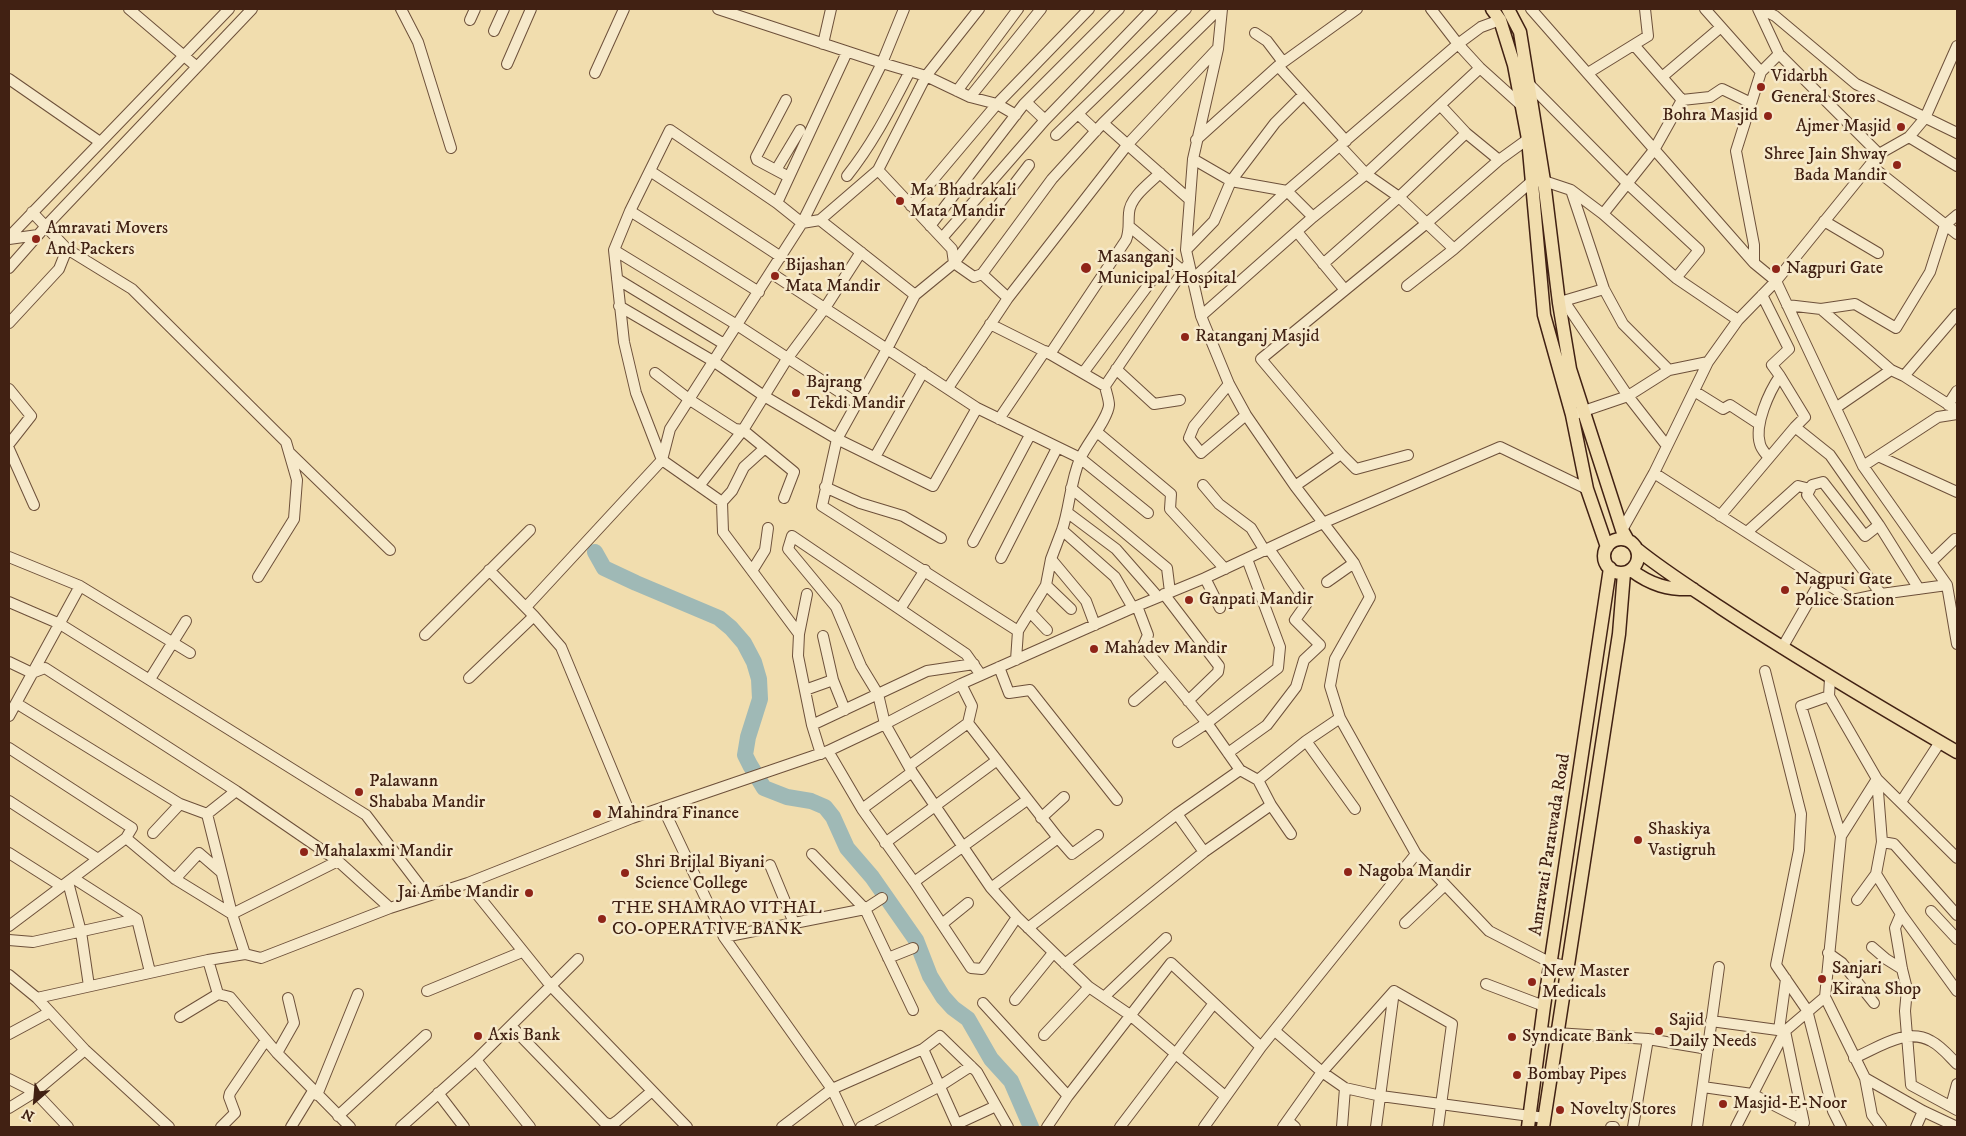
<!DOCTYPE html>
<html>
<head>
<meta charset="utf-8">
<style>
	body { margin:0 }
	#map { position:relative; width:1966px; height:1136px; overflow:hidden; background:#f1ddae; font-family:"IM FELL DW Pica",serif }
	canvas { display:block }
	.frame { position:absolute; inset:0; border:10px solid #412113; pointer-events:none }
	.north { position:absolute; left:10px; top:1076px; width:50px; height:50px; -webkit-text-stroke:4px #f6e9ca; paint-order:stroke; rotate:207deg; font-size:14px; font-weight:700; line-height:20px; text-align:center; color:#412113 }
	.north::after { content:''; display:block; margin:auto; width:18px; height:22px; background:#412113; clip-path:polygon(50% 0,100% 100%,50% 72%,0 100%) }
</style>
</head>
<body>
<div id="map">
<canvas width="1966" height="1136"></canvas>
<div class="frame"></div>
<div class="north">N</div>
</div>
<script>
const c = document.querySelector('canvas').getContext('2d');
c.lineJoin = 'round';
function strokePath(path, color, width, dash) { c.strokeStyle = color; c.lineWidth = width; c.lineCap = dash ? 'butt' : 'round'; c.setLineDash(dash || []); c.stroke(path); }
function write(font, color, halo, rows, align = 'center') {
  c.font = font + ' "IM FELL DW Pica",serif'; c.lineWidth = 5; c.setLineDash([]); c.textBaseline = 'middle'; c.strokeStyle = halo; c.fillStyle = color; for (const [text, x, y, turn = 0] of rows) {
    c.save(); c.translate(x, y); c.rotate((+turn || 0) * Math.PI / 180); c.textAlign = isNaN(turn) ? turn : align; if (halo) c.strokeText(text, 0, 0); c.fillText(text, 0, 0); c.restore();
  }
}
strokePath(new Path2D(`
	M595,552L604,568L636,583L719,618L731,628L744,643L754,662L759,679L760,699L748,737L745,755L750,765L764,788L787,797L811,801L825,807L833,817L847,848L872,877L916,940L930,976L943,997L953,1008L968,1019L991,1059L1011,1081L1031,1127`), '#9fb9b6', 16);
const minor = new Path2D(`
	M129,9L197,67
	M401,9L418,42L451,148
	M718,9L882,63L926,76L970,97L997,104L1016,115
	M1222,9L1218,49L1193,159L1186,250L1201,316L1229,384L1246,415L1295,486L1354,563L1370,597L1335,659L1330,686L1340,718L1416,854L1489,931L1551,963L1567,966
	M1431,9L1458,44L1480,68L1521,105
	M1531,9L1754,263L1776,281L1863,466L1947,585L1957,644
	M1705,9L1761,72
	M1758,9L1779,54L1879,154
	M1761,9L1775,16L1856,84L1957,133
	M470,20L475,9
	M494,31L504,9
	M1255,33L1267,41L1283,62
	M823,44L831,9
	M507,64L531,9
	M1278,66L1346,141
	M595,73L624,9
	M1588,73L1648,36L1645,9
	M1662,77L1721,27
	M9,79L100,142
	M1528,83L1628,184L1699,250L1676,278
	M957,91L1018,9
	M970,97L1041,9
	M786,100L756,157L757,160L789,177
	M1682,100L1710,97L1722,89L1751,103
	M1026,102L1045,120
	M1441,106L1466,133L1499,160
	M1078,114L1096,131
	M1103,123L1190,200
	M1056,135L1186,9
	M1909,137L1925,118L1957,46
	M1196,140L1278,66L1357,9
	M1340,146L1366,174L1399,197L1454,249
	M1193,159L1231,181L1287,191L1313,217
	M1870,165L1957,234
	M776,170L800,130
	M878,170L952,249L954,263L974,277L982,274L1008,298
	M650,171L781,257
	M847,176C874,142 890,109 910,71
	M1571,190L1604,289L1623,324L1669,370
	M777,203L847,52
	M911,206L997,104L1089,9
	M630,211L759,292
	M1603,214L1654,150L1682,100L1634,45
	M820,220L915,295L887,349L837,439L822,506L1018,631
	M1824,221L1878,253
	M930,226L1024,104L1119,9
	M1130,227L1183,271
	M1298,233L1345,290
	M9,237L229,9
	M942,238L1045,120L1152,9
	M9,239L38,235
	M67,249L132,289L286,442L297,480L294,519L258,577
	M614,250L737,325L858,404
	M1186,250L1214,221L1231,181L1275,123L1303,95
	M1754,263V245L1736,151L1761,72L1779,54
	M1323,264L1399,197L1466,133
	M9,268L46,226L252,9
	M771,273L977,408L1080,458L1148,513
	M982,274L1052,179L1103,123L1219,9
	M617,279L724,344
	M1192,280L1287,191L1458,44L1481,27L1500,20
	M1407,286L1454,249L1531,182L1544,181L1571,190L1603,214L1676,278L1738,320
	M915,295L954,263L1029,165
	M1762,295L1789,349L1772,365L1780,376C1769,392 1754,425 1760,444C1761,449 1766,454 1769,458
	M1564,301L1628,396L1667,446
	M1560,302L1604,289
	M1787,305L1821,309L1891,370L1904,376L1957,410
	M619,306L713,361L764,396L837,439L933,486L977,408
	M1821,309L1855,304L1896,328L1930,272L1945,225L1957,215
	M1201,316L1313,217L1366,174L1480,68
	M9,323L59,269L67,249L32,212
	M990,324L1050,354L1105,386
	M1050,354L1126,240C1130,230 1128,223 1129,213C1130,197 1149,184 1160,173
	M1116,369L1154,404L1180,400
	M655,373L690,400L735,429L743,430L794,472L784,498
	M1083,373L1152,280
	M1904,376L1957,314
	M1229,384L1194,426L1189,438L1201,453L1246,415
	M948,388L1008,298L1128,144L1217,49
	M9,389L31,416L9,444
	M1694,391L1723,409L1730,405L1759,424
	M1948,405L1957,391
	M1837,407L1891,370
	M1578,413L1628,396L1669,370L1708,362
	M999,419L1045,351
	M1795,427L1830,455L1879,525L1919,589
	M1097,432L1171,494L1170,509L1225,569
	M9,449L34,505
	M290,453L390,550
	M1341,454L1261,359L1428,222L1499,160L1528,139
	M1878,456L1957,492
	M875,457L923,372
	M1863,466L1938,417L1957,414
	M1654,473L1852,600L1881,594L1947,585
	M1203,485L1219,504L1251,528L1265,551
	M699,486L743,430L787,359L825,308L861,252
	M1295,486L1341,454L1356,469L1408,455
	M825,487L860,503L903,516L941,538
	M1071,488L1167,568L1170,592
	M722,502L732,491L744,467L765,448
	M1068,513L1116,549L1158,597
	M1720,516L1795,427L1805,417L1780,376
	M1879,525L1865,536L1823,482L1812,485L1807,495L1881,594
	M1622,530L1654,473L1708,362L1738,320L1776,281L1879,154L1909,137L1957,166
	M1747,532L1798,486L1810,489
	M973,542L1030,435
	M9,557L80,586L190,653
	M1001,558L1057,448
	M1051,559L1086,601L1095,625
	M1931,562L1955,539
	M489,570L534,616L561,647L632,818
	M752,571L765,550L768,528
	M1205,578L1220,608
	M1327,582L1354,563
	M1046,585L1071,609
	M1164,594L1219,666L1218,672L1188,701
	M9,602L60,624L366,815L427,895
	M1137,606L1148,635L1143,646L1207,723L1240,770L1258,780L1271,805L1291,834
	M526,607L662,460L670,429L802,223L882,63L904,9
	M1133,608L1115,577L1062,530C1070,507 1070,482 1080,459C1085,446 1108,419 1109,405C1109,399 1106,392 1105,386L1188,264
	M900,609L925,570
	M1030,612L1047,630
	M799,634L807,594
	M425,635L530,530
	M823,636L833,680L845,710
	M1782,648L1821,580
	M1016,660L1018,631L1046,585L1051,559L1062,530
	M9,662L32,673L45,668L236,791L338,861L390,908
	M999,667L1009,693L1030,690L1117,800
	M1765,671L1801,814L1799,850L1776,965L1807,1010L1833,1111L1841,1127
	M981,675L966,654L792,536L788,549L836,607L861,666L878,694L885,724L912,772L991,888L1017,917L1089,987L1130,1015L1225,1096
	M469,678L534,616
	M1830,678L1829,696L1877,779L1957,858
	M150,679L186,621
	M961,684L972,706L968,723L1058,838L1072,854L1098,835
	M805,690L833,680
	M1829,696L1801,706L1841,836
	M1134,701L1165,674
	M16,703L180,804L207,814L232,914L245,954
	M9,716L80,586
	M812,725L927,671L974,664
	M1306,741L1355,809
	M1178,742L1207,723L1278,668L1280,647L1247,559
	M9,748L132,828L126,838
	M828,751L862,809L914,882L971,968L982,969L1017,917
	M1228,753L1267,725L1296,687L1304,660L1320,645L1295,620L1307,603L1269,549
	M821,754L812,725L798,656L799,634L723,532L722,502L662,460L636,393L624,342L614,250L630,211L670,130L777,203L802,223L820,220L878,170L926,76L979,9
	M909,766L968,723
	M1877,779L1841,836L1825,997L1865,1078L1872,1115L1881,1127
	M1877,779L1882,842L1876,874L1901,914L1957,991
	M1258,780L1306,741L1340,718
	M9,801L98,859
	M1901,802L1940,742
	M663,808L724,937L832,1089L850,1127
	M862,809L912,772
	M207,814L236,791
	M1177,814L1204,852
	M1041,818L1064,797
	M153,833L180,804
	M1882,842L1894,844L1957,915
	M885,843L996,761
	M9,853L61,886
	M812,854L865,909L913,1010
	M770,865L794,923
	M73,878L137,919
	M175,879L199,853L221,872
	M68,882L81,932L89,986
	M914,882L1027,800
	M468,883L551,986L687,1127
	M991,888L1058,838
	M1857,900L1876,874
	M1931,911L1957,939
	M1901,914L1895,928L1902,969L1907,989L1905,1011L1911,1085L1957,1110
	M1405,923L1445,885
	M942,924L968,903
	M9,926L126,838L175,879L232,914L338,861
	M1028,928L1177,814L1240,770
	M724,937L865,909L882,898
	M9,940L33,942L137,919L150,972
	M1872,947L1886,959L1902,969
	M1828,953L1842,963L1874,1003
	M888,958L913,948
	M1065,964L1204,852L1271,805
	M9,975L37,998L85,1050L169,1127
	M1486,984L1544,1006
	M427,991L522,952
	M1394,991L1452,1024L1438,1127
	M218,994L230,997L277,1053L350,1127
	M1104,997L1166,938
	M37,998L208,960L245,954L261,958L390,908L468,883L632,818L828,751L885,724L961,684L1137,606L1205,578L1325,522L1500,447L1587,489
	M1015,1000L1053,953
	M983,1003L1068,1096
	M180,1017L218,994L208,960
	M1711,1021L1785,1031
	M511,1026L604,1122C609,1125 612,1125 617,1121L652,1091
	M1779,1030L1786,979
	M1275,1031L1322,1072L1345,1088L1381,1096L1545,1118
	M1785,1031L1804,1123
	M1541,1032L1648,1039L1708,1049
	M9,1034L50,1012
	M1044,1035L1089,987
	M923,1049L958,1127
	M277,1053L294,1023L288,998
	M1854,1058C1878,1048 1906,1027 1931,1041C1941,1046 1949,1056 1957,1064
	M476,1060L530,1127
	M1865,1078L1923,1111L1957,1127
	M9,1079L35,1092L68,1127
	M1703,1087L1752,1094L1803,1120L1800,1127
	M438,1093L464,1127
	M317,1095L358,994
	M1951,1106L1957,1084
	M9,1108L35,1092L85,1050
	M338,1116L426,1035
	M1288,1121L1295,1127
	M957,1124L996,1106
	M221,1127L235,1113L229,1097L230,1093L266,1040
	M291,1127L313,1091
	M401,1127L476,1060L578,959
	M782,1127L832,1089L923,1049L940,1036L977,1072L1008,1127
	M861,1127L940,1086L971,1066
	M1047,1127L1068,1096L1171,963L1261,1047
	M1120,1127L1214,1003
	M1204,1127L1261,1047L1416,854
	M1283,1127L1322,1072L1394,991
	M1342,1127L1345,1088
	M1376,1127L1394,991
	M1611,1127H1614
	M1633,1127L1648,1039
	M1697,1127L1719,967
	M1736,1127L1785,1031L1825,997
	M1916,1127L1923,1111`);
const major = new Path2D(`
	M1492,9L1500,20L1514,65L1528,139L1544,315L1572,415L1587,489L1607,547
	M1508,9L1520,32L1544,181L1559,303L1570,369L1622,530L1627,539
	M1604 556a17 17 0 1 1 34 0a17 17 0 1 1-34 0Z
	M1638,550C1664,571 1693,589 1721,608C1798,659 1878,706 1957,752
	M1631,570C1651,585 1668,590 1693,589
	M1528,1127L1544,1006L1610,568
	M1543,1127L1619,634L1624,573`);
strokePath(minor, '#6d503a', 12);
strokePath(major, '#412113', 15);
strokePath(minor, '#f6e9ca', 10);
strokePath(major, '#f1ddae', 12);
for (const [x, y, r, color] of [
	[1761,87,5,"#8f2418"],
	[1768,116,5,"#8f2418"],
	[1901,127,5,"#8f2418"],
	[1897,165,5,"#8f2418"],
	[900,201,5,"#8f2418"],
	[36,239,5,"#8f2418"],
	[1086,268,6,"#8f2418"],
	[1776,269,5,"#8f2418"],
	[775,276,5,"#8f2418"],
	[1185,337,5,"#8f2418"],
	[796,393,5,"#8f2418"],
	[1785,590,5,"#8f2418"],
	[1189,600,5,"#8f2418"],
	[1094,649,5,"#8f2418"],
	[359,792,5,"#8f2418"],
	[597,814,5,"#8f2418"],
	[1638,840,5,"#8f2418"],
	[304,852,5,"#8f2418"],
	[1348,872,5,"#8f2418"],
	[625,873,5,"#8f2418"],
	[529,893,5,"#8f2418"],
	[602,919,5,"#8f2418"],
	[1822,979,5,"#8f2418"],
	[1532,982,5,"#8f2418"],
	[1659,1031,5,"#8f2418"],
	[478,1036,5,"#8f2418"],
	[1512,1037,5,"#8f2418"],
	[1517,1075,5,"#8f2418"],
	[1723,1104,5,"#8f2418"],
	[1560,1110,5,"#8f2418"]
]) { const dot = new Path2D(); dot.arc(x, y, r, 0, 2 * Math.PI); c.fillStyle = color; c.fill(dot); strokePath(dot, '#f6e9ca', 2); }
write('18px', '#412113', '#f6e9ca', [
	["Vidarbh",1771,77],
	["General Stores",1771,98],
	["Bohra Masjid",1758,116,"right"],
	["Ajmer Masjid",1891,127,"right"],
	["Shree Jain Shway",1887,155,"right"],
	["Bada Mandir",1887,176,"right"],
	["Ma Bhadrakali",910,191],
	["Mata Mandir",910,212],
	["Amravati Movers",46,229],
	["And Packers",46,250],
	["Masanganj",1097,258],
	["Municipal Hospital",1097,279],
	["Bijashan",785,266],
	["Mata Mandir",785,287],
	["Nagpuri Gate",1786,269],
	["Ratanganj Masjid",1195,337],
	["Bajrang",806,383],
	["Tekdi Mandir",806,404],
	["Nagpuri Gate",1795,580],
	["Police Station",1795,601],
	["Ganpati Mandir",1199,600],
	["Mahadev Mandir",1104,649],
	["Palawann",369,782],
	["Shababa Mandir",369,803],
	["Mahindra Finance",607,814],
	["Shaskiya",1648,830],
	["Vastigruh",1648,851],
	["Mahalaxmi Mandir",314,852],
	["Shri Brijlal Biyani",635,863],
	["Science College",635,884],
	["Nagoba Mandir",1358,872],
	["Jai Ambe Mandir",519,893,"right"],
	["THE SHAMRAO VITHAL",612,909],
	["CO-OPERATIVE BANK",612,930],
	["Sanjari",1832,969],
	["Kirana Shop",1832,990],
	["New Master",1542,972],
	["Medicals",1542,993],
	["Sajid",1669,1021],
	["Daily Needs",1669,1042],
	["Axis Bank",488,1036],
	["Syndicate Bank",1522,1037],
	["Bombay Pipes",1527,1075],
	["Masjid-E-Noor",1733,1104],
	["Novelty Stores",1570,1110]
], 'left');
write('18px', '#412113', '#f6e9ca', [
	["Amravati Paratwada Road",1551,845,-81]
]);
</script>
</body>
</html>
